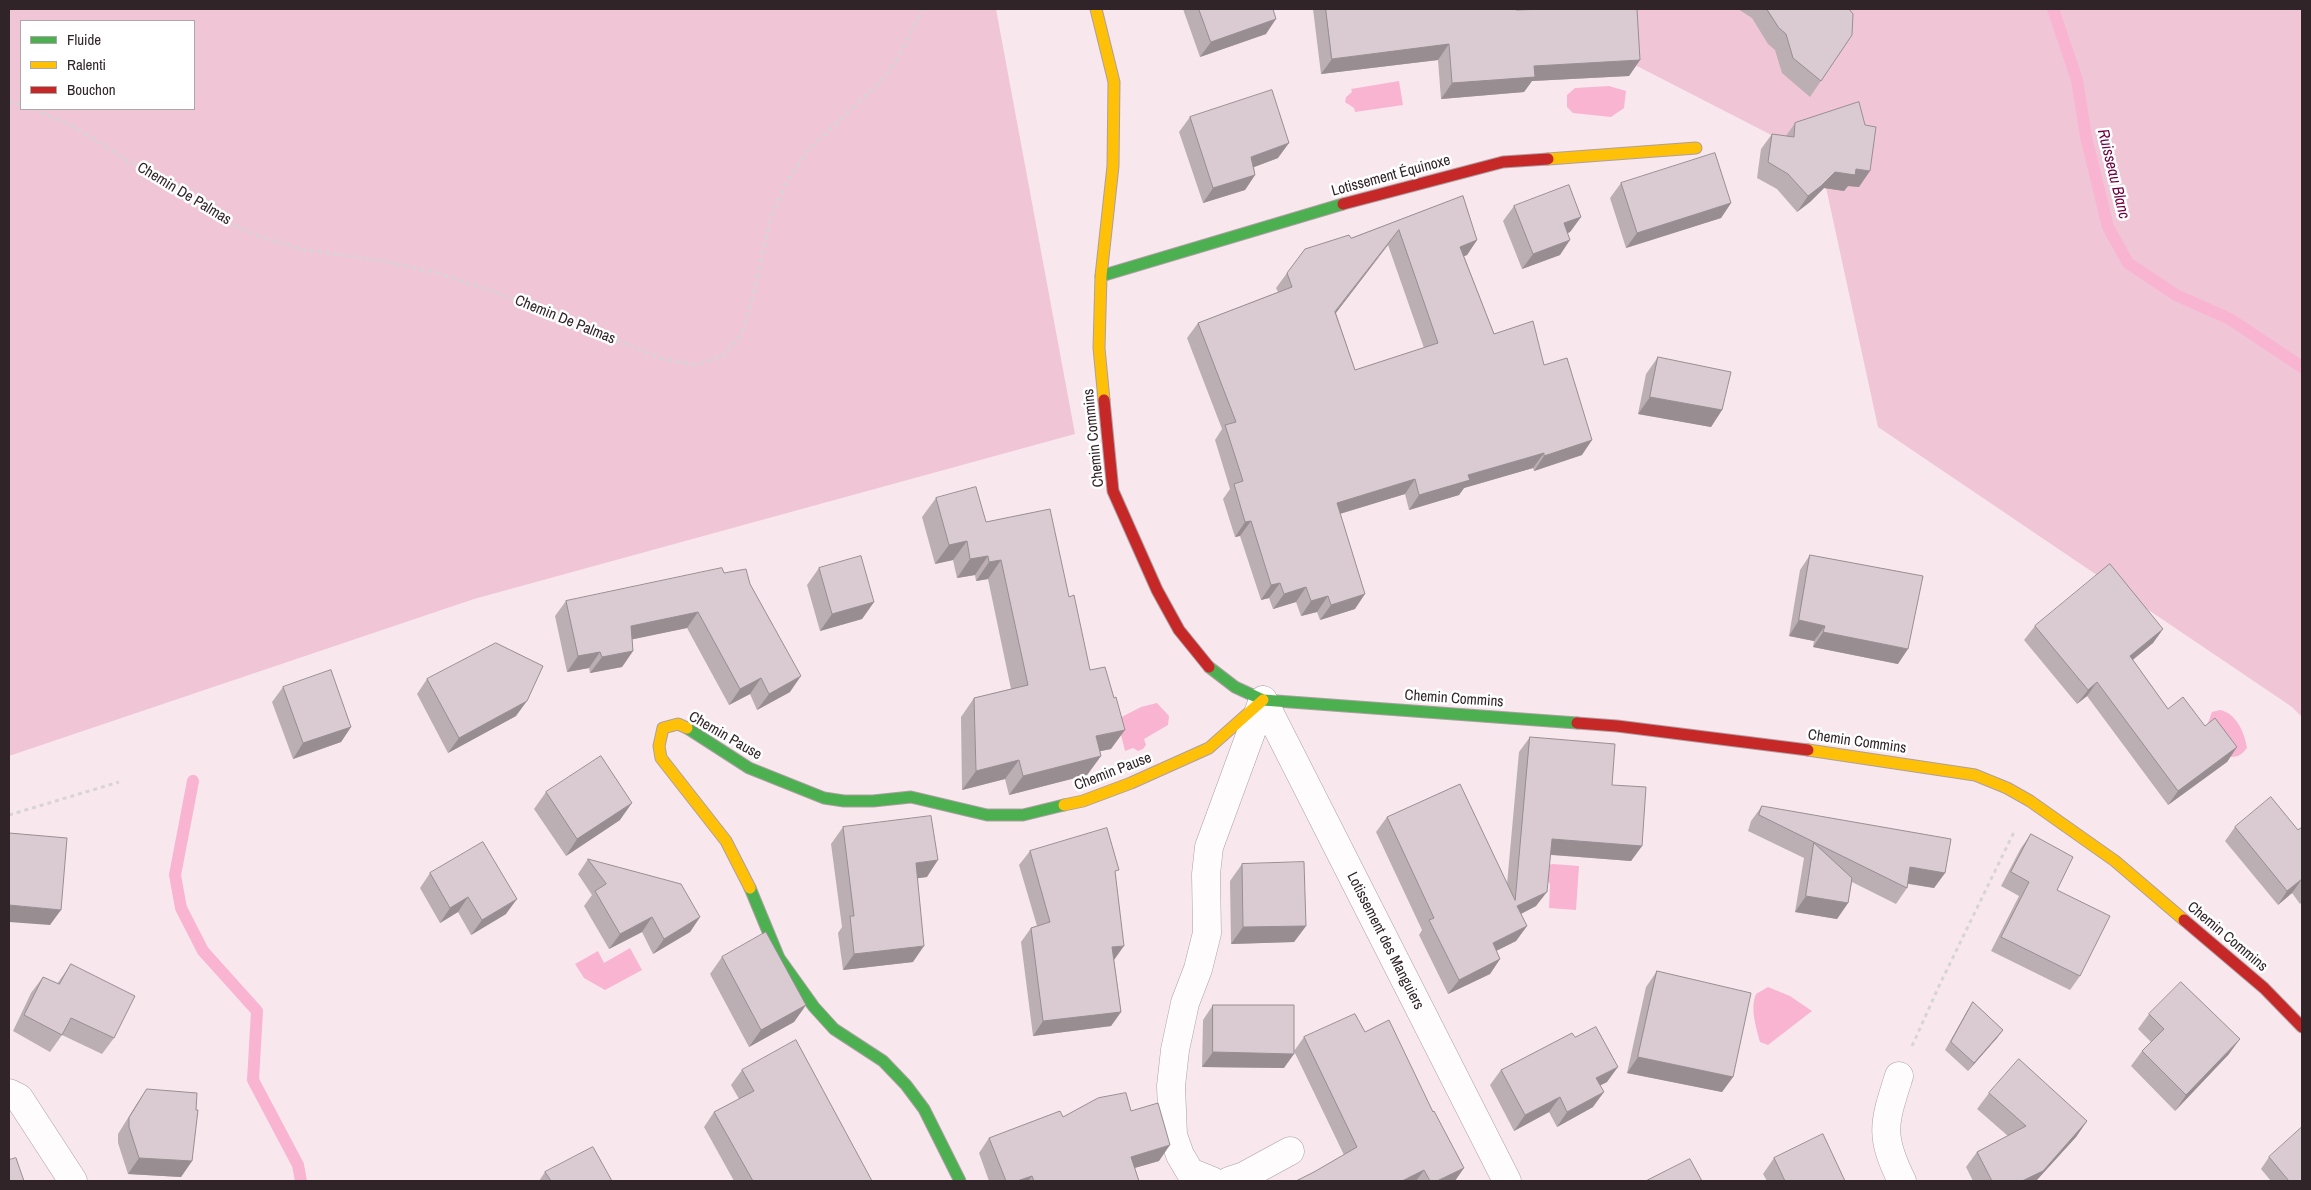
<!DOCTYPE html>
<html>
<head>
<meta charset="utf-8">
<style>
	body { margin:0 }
	#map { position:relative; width:2311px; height:1190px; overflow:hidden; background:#f8e8ee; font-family:"Archivo Narrow",sans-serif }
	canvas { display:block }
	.frame { position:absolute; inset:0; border:10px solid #312429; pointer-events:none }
	.legend { position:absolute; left:20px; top:20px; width:175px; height:90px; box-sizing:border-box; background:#fff; border:1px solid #ada7a9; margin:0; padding:6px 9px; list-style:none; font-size:15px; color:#312429 }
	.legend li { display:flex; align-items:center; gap:10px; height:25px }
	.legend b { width:25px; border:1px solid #ada7a9 }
</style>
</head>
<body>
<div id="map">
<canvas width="2311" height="1190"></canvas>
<div class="frame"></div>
<ul class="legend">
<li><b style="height:6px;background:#4caf50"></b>Fluide</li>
<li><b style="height:6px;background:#ffc107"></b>Ralenti</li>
<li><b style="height:6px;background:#c62828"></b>Bouchon</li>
</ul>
</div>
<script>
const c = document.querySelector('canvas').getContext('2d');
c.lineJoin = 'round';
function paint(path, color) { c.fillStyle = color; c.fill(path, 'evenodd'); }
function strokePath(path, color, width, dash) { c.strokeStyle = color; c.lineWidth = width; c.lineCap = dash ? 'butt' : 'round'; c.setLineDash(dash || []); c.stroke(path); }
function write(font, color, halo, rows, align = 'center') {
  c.font = font + ' "Archivo Narrow",sans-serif'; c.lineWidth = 5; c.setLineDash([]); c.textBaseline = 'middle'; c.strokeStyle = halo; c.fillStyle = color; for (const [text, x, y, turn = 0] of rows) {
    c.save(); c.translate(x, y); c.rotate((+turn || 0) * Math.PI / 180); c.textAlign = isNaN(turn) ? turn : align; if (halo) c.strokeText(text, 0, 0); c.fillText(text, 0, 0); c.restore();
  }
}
paint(new Path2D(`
	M9,9H996L1075,434L474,599L9,756ZM21,21H194V109H21Z
	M1526,9H2302V717L2292,707L1878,427L1820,160Z`), '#f0c6d7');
paint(new Path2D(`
	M1399,81L1403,105L1355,112L1354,108L1345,102L1346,97L1352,92L1351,89Z
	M1609,86L1626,91L1624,108L1611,117L1573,113L1567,107V95L1575,88Z
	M1157,703L1169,716L1168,725L1144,739L1146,745L1143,749L1138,751L1133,748L1125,751L1121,735L1110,723L1141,707Z
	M2220,710C2236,713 2245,733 2247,748C2242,754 2239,757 2231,757L2226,753L2208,723L2212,712Z
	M1553,864L1579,866L1576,910L1549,908L1550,884L1537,867Z
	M630,948L642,970L605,990L584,978L575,964L598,951L604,963Z
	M1768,987L1790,996L1812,1011L1768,1045L1760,1042C1756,1027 1750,1008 1756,994Z`), '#f9b4d2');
strokePath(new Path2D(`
	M2053,9L2077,80L2086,137L2108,227L2128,263L2176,295L2230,319L2302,367
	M193,781L175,875L181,908L203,951L257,1011L253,1080L298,1165L301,1181`), '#f9b4d2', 12);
const street = new Path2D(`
	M1263,700L1507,1181
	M1899,1076C1884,1123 1879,1135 1902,1181
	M9,1093L19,1098L73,1181
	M1212,1181L1190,1172L1180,1155L1173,1135L1171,1086L1175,1050L1185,1003L1198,969L1207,933L1206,874L1209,847L1263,700
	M1229,1181L1244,1176L1290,1151`);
const fast = new Path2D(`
	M1101,276L1343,204
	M1209,667L1235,687L1263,700L1577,723
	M687,728L749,768L824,798L844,801H873L911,797L987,815H1023L1064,805
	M750,888L779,958L814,1007L834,1029L883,1061L906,1085L924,1109L960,1181`);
const slow = new Path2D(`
	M1096,9L1114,82L1113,166L1101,276L1099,348L1104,400
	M1548,159L1696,148
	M687,728L678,724L663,728L659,746L661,758L726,841L750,888
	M1808,750L1975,775L2007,788L2030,801L2115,861L2184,920
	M1064,805L1083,801L1131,783L1209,748L1263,700`);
const jam = new Path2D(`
	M1343,204L1503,162L1548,159
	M1104,400L1113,491L1157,590L1179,630L1209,667
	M1577,723L1617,726L1808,750
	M2184,920L2264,988L2302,1027`);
strokePath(street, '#ac9fa4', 29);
strokePath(fast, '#ac9fa4', 13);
strokePath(slow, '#ac9fa4', 13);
strokePath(jam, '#ac9fa4', 13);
strokePath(new Path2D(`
	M9,101L21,105
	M34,109L76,128L222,220L263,238L305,250L383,261L437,273L498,293L663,359L696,365L723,356L741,335L751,303L771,217L786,183L808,150L882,80L897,59L923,9
	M9,815L119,782
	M1912,1046L1939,986L2014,832`), '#d8d4d5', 3, [4, 4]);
strokePath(street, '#fefcfc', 28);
strokePath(fast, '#4caf50', 11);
strokePath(slow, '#ffc107', 11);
strokePath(jam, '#c62828', 11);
paint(new Path2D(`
	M1183,9H1273L1266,34L1200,57Z
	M1313,9H1515L1516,10L1640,60L1629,76L1532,81L1524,92L1441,99L1438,60L1321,74Z
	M1738,9H1849L1852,35L1810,97L1782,73L1775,50L1768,44L1752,18Z
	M1190,117L1278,158L1254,167L1255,175L1245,190L1203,203L1179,132Z
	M1795,123L1859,187L1848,186L1844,191L1824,188L1810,202L1797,212L1777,189L1757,178L1761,149L1772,134L1786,136Z
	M1621,183L1731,203L1721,218L1626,248L1610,198Z
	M1463,196L1477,240L1467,255L1464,256L1494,334L1544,365L1582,455L1534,471L1533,468L1464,488L1459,495L1409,510L1405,494L1340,514L1355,609L1320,620L1317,612L1301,616L1296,602L1273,609L1269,598L1261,600L1240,536L1235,537L1223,499L1230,489L1215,440L1222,429L1187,338L1198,323L1278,292L1276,288L1287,273L1351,238ZM1388,245L1424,348L1355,370L1336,313Z
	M1514,206L1581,217L1570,232L1568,233L1560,255L1522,269L1503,221Z
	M1658,357L1722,410L1711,427L1638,414L1646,374Z
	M936,498L986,522L1069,597L1090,670L1111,749L1100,751L1101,756L1087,775L1009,795L1005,779L962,790L961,717L974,698L1011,689L988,579L976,581L975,575L957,578L953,560L935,564L922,517Z
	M1810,555L1898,664L1813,647L1814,641L1789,636L1800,570Z
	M819,568L874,602L862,619L820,631L807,585Z
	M724,573L750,584L790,692L757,710L750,694L729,705L687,628L632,639L633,651L622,667L590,673L589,668L567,672L555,616L566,601Z
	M2035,626L2163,629L2153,643L2133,660L2168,709L2205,726L2237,747L2227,762L2168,805L2087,696L2077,704L2024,640Z
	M427,679L516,716L448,753L417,694Z
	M283,687L351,727L341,742L293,759L272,702Z
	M1530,737L1612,785L1642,846L1631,861L1551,855L1536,906L1521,914L1527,926L1516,941L1496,951L1500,959L1490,974L1448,994L1419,935L1422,930L1376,832L1387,817L1507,884L1519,752Z
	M546,792L620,820L566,856L534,809Z
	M1762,806L1945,873L1934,888L1908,884L1907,888L1896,904L1852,882L1848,903L1837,919L1795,912L1804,858L1748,831L1751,821Z
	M843,827L927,877L918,878L913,962L843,970L838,933L842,927L831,844Z
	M2235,827L2298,830L2302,827V902L2300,904L2292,893L2278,905L2225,841Z
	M2031,834L2057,890L2080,976L2070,990L1991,951L2019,896L2001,886L2021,848Z
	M1030,851L1116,875L1114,960L1121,1012L1111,1026L1033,1036L1021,942L1031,928L1037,926L1019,865Z
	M588,859L700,917L690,932L653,954L642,932L609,949L584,906L592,895L578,874Z
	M1242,864L1306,926L1294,942L1231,944L1230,881Z
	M430,873L506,914L471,935L458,912L440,923L420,888Z
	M722,957L806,1005L794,1022L749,1047L710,974Z
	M71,964L114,1038L102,1054L62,1035L50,1052L13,1031L31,993L43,977L57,984Z
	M1657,971L1733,1077L1722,1092L1627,1073L1646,987Z
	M1973,1002L2003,1030L1997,1038L1968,1071L1945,1050L1967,1011Z
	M1213,1005L1284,1068L1202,1067L1203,1020Z
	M2149,1014L2229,1054L2175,1111L2131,1066L2142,1051L2151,1042L2138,1029Z
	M1365,1032L1455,1181H1296L1314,1172L1344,1155L1294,1051L1304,1037Z
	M1575,1037L1607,1082L1600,1085L1593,1107L1557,1127L1549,1112L1514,1131L1490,1085L1501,1070Z
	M742,1070L872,1181H734L704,1127L714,1112L739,1099L731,1085Z
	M147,1089L196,1110L192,1161L181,1177L128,1174L118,1143V1134L136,1105Z
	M1989,1093L2087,1121L2076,1137L2036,1181H1973L1966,1167L1977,1152L2008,1136L1977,1109Z
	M1131,1111L1159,1161L1135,1168L1139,1181H989L979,1153L989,1138L1063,1117Z
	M2269,1157L2302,1181H2271L2261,1169Z
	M1774,1158L1845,1181H1767L1763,1174Z
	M545,1172L612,1181H539Z`), '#bbafb4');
paint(new Path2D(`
	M1276,19L1266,34L1200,57L1211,42Z
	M1449,44L1438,60L1321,74L1332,59Z
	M1640,60L1629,76L1532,81L1524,92L1441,99L1452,83L1534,66Z
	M1289,143L1278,158L1241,172L1251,157Z
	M1856,169L1870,171L1859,187L1848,186L1844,191L1824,188L1810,202L1797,212L1808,196L1835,172Z
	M1255,175L1245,190L1203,203L1213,188Z
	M1731,203L1721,218L1626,248L1637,233Z
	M1581,217L1570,232L1554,238L1564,223Z
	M1399,230L1388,245L1325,327L1335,312Z
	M1477,240L1467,255L1450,262L1460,247Z
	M1570,240L1560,255L1522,269L1533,254Z
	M1650,397L1722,410L1711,427L1638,414Z
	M1592,440L1582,455L1534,471L1544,456Z
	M1544,453L1533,468L1464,488L1459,495L1409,510L1419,495L1468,475Z
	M1415,479L1405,494L1326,518L1337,503Z
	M1251,521L1240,536L1235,537L1245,522Z
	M967,541L953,560L935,564L949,545Z
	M988,556L975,575L957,578L970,559Z
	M1001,560L988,579L976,581L989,562Z
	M1280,583L1269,598L1261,600L1271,585Z
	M1306,587L1296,602L1273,609L1284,594Z
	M1365,594L1355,609L1320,620L1331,605Z
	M1328,596L1317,612L1301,616L1311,601Z
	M874,602L862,619L820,631L832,614Z
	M698,612L687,628L620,642L631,626Z
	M1799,620L1825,626L1814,641L1789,636Z
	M2163,629L2153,643L2120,670L2130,656Z
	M1823,632L1908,649L1898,664L1813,647Z
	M633,651L622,667L590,673L602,657Z
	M600,652L589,668L567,672L578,656Z
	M801,676L790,692L757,710L769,694Z
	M761,678L750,694L729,705L740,689Z
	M2097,682L2087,696L2077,704L2088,690Z
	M527,701L516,716L448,753L459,738Z
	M351,727L341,742L293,759L303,743Z
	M1125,730L1111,749L1082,755L1096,736Z
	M2237,747L2227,762L2168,805L2178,791Z
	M1101,756L1087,775L1009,795L1023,776Z
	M1019,760L1005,779L962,790L976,771Z
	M632,803L620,820L566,856L577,839Z
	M1552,839L1642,846L1631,861L1542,854Z
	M938,860L927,877L905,880L916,863Z
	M1910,867L1945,873L1934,888L1900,882Z
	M2302,879L2292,893L2278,905L2287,891Z
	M1547,892L1536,906L1507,921L1517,906Z
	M1806,896L1848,903L1837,919L1795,912Z
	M468,897L458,912L440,923L450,908Z
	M517,899L506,914L471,935L482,920Z
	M9,905L61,910L50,925L9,922Z
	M652,917L642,932L609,949L620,934Z
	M700,917L690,932L653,954L664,939Z
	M1306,926L1294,942L1231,944L1243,927Z
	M1527,926L1516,941L1482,958L1493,943Z
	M924,946L913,962L843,970L854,954Z
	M1124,946L1114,960L1112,947Z
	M1500,959L1490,974L1448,994L1459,980Z
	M806,1005L794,1022L749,1047L761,1030Z
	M1121,1012L1111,1026L1033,1036L1043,1021Z
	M2003,1030L1997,1038L1968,1071L1974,1063Z
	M2240,1039L2229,1054L2175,1111L2186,1095Z
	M1213,1052L1294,1054L1284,1068L1202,1067Z
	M1638,1057L1733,1077L1722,1092L1627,1073Z
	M1618,1067L1607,1082L1586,1093L1596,1078Z
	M1604,1092L1593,1107L1557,1127L1567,1112Z
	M1560,1097L1549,1112L1514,1131L1525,1115Z
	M2087,1121L2076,1137L2036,1181H2022Z
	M1170,1145L1159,1161L1120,1172L1131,1157Z
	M139,1158L192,1161L181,1177L128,1174Z
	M1464,1168L1455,1181H1437Z
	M1424,1170L1416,1181H1402Z
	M1032,1176L1028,1181H1017Z`), '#988e92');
const building = new Path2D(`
	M1199,9H1273L1276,19L1211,42Z
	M1326,9H1515L1516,10L1546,9H1637L1640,60L1534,66L1535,77L1452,83L1449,44L1332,59Z
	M1767,9H1849L1853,14L1852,35L1821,81L1793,58L1786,34L1779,28Z
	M1272,90L1289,143L1251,157L1255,175L1213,188L1190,117Z
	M1859,102L1865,125L1876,127L1870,171L1856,169L1855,175L1835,172L1821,186L1808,196L1788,174L1768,162L1772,134L1794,137L1795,123Z
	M1715,153L1731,203L1637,233L1621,183Z
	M1569,185L1581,217L1564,223L1570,240L1533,254L1514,206Z
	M1463,196L1477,240L1460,247L1494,334L1533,321L1544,365L1567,358L1592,440L1544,456V453L1468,475L1470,480L1419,495L1415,479L1337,503L1365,594L1331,605L1328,596L1311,601L1306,587L1284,594L1280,583L1271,585L1251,521L1245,522L1234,484L1243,481L1225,425L1236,422L1198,323L1292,287L1287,273L1305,249L1349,235L1351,238ZM1399,230L1438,343L1355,370L1335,312Z
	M1658,357L1731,372L1722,410L1650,397Z
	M976,487L986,522L1050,509L1069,597L1074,595L1090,670L1105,667L1114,698L1116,697L1125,730L1096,736L1101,756L1023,776L1019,760L976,771L974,698L1028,685L1001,560L989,562L988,556L970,559L967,541L949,545L936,498Z
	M1810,555L1923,576L1908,649L1823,632L1825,626L1799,620Z
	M861,556L874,602L832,614L819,568Z
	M2110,564L2163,629L2130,656L2168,709L2183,697L2205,726L2215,718L2237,747L2178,791L2097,682L2088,690L2035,626Z
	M722,568L724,573L746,569L750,584L801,676L769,694L761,678L740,689L698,612L631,626L633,651L602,657L600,652L578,656L566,601Z
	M496,643L543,666L527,701L459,738L427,679Z
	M331,670L351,727L303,743L283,687Z
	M1530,737L1615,744L1612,785L1646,787L1642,846L1552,839L1547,892L1517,906L1527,926L1493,943L1500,959L1459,980L1429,920L1434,918L1387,817L1460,784L1515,900Z
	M601,756L632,803L577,839L546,792Z
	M2271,797L2298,830L2302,827V880V879L2287,891L2235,827Z
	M1762,806L1951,839L1945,873L1910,867L1907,888L1759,815Z
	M931,816L938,860L916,863L924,946L854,954L850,916H854L843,827Z
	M1107,828L1119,870L1115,871L1124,946L1112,947L1121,1012L1043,1021L1031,928L1050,922L1030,851Z
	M9,833L67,838L61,910L9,905Z
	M2031,834L2073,857L2057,890L2110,916L2080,976L2001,937L2029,882L2011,872Z
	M483,842L517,899L482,920L468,897L450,908L430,873Z
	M1814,843L1852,878L1848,903L1806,896Z
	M588,859L681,884L700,917L664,939L652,917L620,934L595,891L606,884Z
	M1304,862L1306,926L1243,927L1242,864Z
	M766,932L806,1005L761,1030L722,957Z
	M71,964L135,996L114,1038L71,1018L62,1035L24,1015L43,977L59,984Z
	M1657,971L1751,993L1733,1077L1638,1057Z
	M2181,982L2240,1039L2186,1095L2142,1051L2164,1029L2149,1014Z
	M1973,1002L2003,1030L1974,1063L1951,1042Z
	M1213,1005H1294V1054L1213,1052Z
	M1355,1014L1365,1032L1389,1020L1433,1112L1434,1111L1464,1168L1437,1181H1430L1424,1170L1402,1181H1296L1314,1172L1357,1147L1304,1037Z
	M1596,1027L1618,1067L1596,1078L1604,1092L1567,1112L1560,1097L1525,1115L1501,1070L1572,1033L1575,1037Z
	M796,1040L872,1181H753L714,1112L754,1091L742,1070Z
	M2019,1059L2087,1121L2043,1171L2022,1181H1992L1977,1152L2026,1126L1989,1093Z
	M147,1089L197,1093L196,1110H198L192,1161L139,1158L129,1127V1118Z
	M1126,1093L1131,1111L1158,1103L1170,1145L1131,1157L1139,1181H1034L1032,1176L1017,1181H1006L989,1138L1060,1111L1063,1117L1098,1098Z
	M2302,1127V1181H2289L2269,1157Z
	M1823,1134L1845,1181H1785L1774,1158Z
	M593,1147L612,1181H551L545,1172Z
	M16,1158L24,1181H9V1160Z
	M1690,1159L1702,1181H1646Z`);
paint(building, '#d9cbd1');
strokePath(building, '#988e92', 1);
write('15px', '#312429', '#fff', [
	["Lotissement Équinoxe",1391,176,-15],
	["Chemin De Palmas",184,194,31],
	["Chemin De Palmas",565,320,22],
	["Chemin Commins",1094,438,-96],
	["Chemin Commins",1454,699,4],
	["Chemin Pause",725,736,30],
	["Chemin Commins",1857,742,8],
	["Chemin Pause",1113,772,-21],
	["Chemin Commins",2227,937,40],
	["Lotissement des Manguiers",1385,941,63]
]);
write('italic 16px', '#6d0041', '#fff', [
	["Ruisseau Blanc",2113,174,76]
]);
</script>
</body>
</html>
